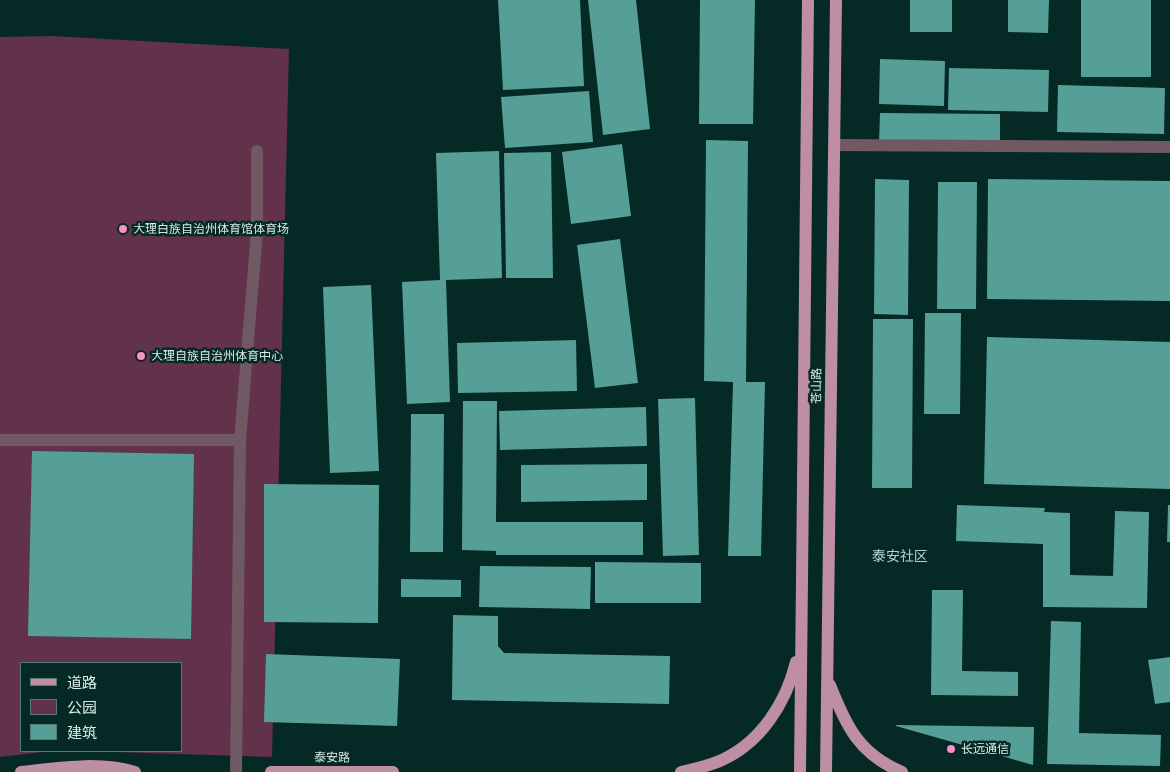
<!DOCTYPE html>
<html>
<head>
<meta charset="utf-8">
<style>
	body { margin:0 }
	#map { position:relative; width:1170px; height:772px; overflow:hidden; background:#052925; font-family:Literata,"Noto Sans SC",serif }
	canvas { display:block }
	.legend { position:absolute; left:20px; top:662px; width:162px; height:90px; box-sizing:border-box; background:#052925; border:1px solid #597773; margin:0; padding:6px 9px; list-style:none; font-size:15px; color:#d8ebe8 }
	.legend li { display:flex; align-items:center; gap:10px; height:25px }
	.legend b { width:25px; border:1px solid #597773 }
</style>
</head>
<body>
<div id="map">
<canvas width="1170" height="772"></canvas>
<ul class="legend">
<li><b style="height:6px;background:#be8ea4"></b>道路</li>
<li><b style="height:14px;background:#61324a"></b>公园</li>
<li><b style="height:14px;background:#559f97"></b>建筑</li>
</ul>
</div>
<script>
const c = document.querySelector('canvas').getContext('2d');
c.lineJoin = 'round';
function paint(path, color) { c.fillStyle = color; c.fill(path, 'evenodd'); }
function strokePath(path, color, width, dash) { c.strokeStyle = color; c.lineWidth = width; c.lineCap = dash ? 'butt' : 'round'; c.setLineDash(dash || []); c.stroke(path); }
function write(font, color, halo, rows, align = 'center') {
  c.font = font + ' Literata,"Noto Sans SC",serif'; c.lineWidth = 5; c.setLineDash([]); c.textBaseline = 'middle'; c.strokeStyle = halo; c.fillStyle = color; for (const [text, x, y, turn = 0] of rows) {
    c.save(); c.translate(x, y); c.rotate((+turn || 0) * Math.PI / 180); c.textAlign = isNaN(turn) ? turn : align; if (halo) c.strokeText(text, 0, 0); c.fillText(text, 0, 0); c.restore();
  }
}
paint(new Path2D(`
	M51,36L289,49L272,757L83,751H181V663H21V751H51L0,757V37Z`), '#61324a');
paint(new Path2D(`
	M498,0H580L584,86L503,90Z
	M588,0H636L650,129L603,135Z
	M700,0H755L753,124H699Z
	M910,0H952V32H910Z
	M1008,0H1049L1048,33L1008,32Z
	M1081,0H1151V77H1081Z
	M880,59L945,61L944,106L879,104Z
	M949,68L1049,70L1048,112L948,110Z
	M1058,85L1165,88L1164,134L1057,132Z
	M589,91L593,142L505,148L501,97Z
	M880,113L1000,114V144L879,143Z
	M706,140L748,141L746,382H765L761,556H728L733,382L704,381Z
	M622,144L631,216L571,224L562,152Z
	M499,151L502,278L446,280L450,402L407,404L402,282L440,280L436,153Z
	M551,152L553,278H506L504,153Z
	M875,179L909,180L908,315L874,314Z
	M988,179L1170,181V301L987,299Z
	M938,182H977L976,309H937Z
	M620,239L638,383L595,388L577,245Z
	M371,285L379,471L330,473L323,287Z
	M925,313H961L960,414H924Z
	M873,319H913L912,488H872Z
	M987,337L1170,342V489L984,484Z
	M576,340L577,391L458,393L457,343Z
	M695,398L699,555L663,556L658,399Z
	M463,401H497L496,522H643V555H496V551L462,550Z
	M646,407L647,446L500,450L499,411Z
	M411,414H444L443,552H410Z
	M32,451L194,454L191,639L28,636Z
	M647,464V500L521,502V465Z
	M264,484L379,485L378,623L264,622Z
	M957,505L1045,508L1044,512L1070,513V575L1113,576L1115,511L1149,512L1147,608L1043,607V544L956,541Z
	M1168,505H1170V542H1167Z
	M595,562L701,563V603H595Z
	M480,566L591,567L590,609L479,607Z
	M401,579L461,580V597H401Z
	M932,590H963L962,671L1018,672V696L931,695Z
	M453,615L498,616V646L504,653L670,656L669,704L452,700Z
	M1051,621L1081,622L1079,733L1161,735L1160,766L1047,764Z
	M266,654L400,659L397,726L264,722Z
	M1170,657V702L1155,704L1148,660Z
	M896,725L1034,727L1033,765L896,726Z`), '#559f97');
strokePath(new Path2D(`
	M171,232H241`), '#6d8885', 3, [1, 4]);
strokePath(new Path2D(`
	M834,145L1170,147
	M0,440H240
	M236,772L240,440L257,231V151`), '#705963', 12);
strokePath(new Path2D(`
	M830,685C846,726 859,754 902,772
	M21,772C58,768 99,761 135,772
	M271,772H393
	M681,772C695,769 709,766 722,760C761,742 786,703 796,662
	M800,772L808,0
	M826,772L836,0`), '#be8ea4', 12);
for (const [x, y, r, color] of [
	[123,229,5,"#fb8fc5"],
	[141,356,5,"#fb8fc5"],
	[951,749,5,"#fb8fc5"]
]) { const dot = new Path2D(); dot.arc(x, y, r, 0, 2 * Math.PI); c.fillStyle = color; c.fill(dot); strokePath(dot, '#052925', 2); }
write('12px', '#d8ebe8', '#052925', [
	["大理白族自治州体育馆体育场",133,229],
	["大理自族自治州体育中心",151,356],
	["长远通信",961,749]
], 'left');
write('12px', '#d8ebe8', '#052925', [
	["苍山路",817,386,-89],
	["泰安路",332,758,1]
]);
write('14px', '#b0d5d0', '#052925', [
	["泰安社区",900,557]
]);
</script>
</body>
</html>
